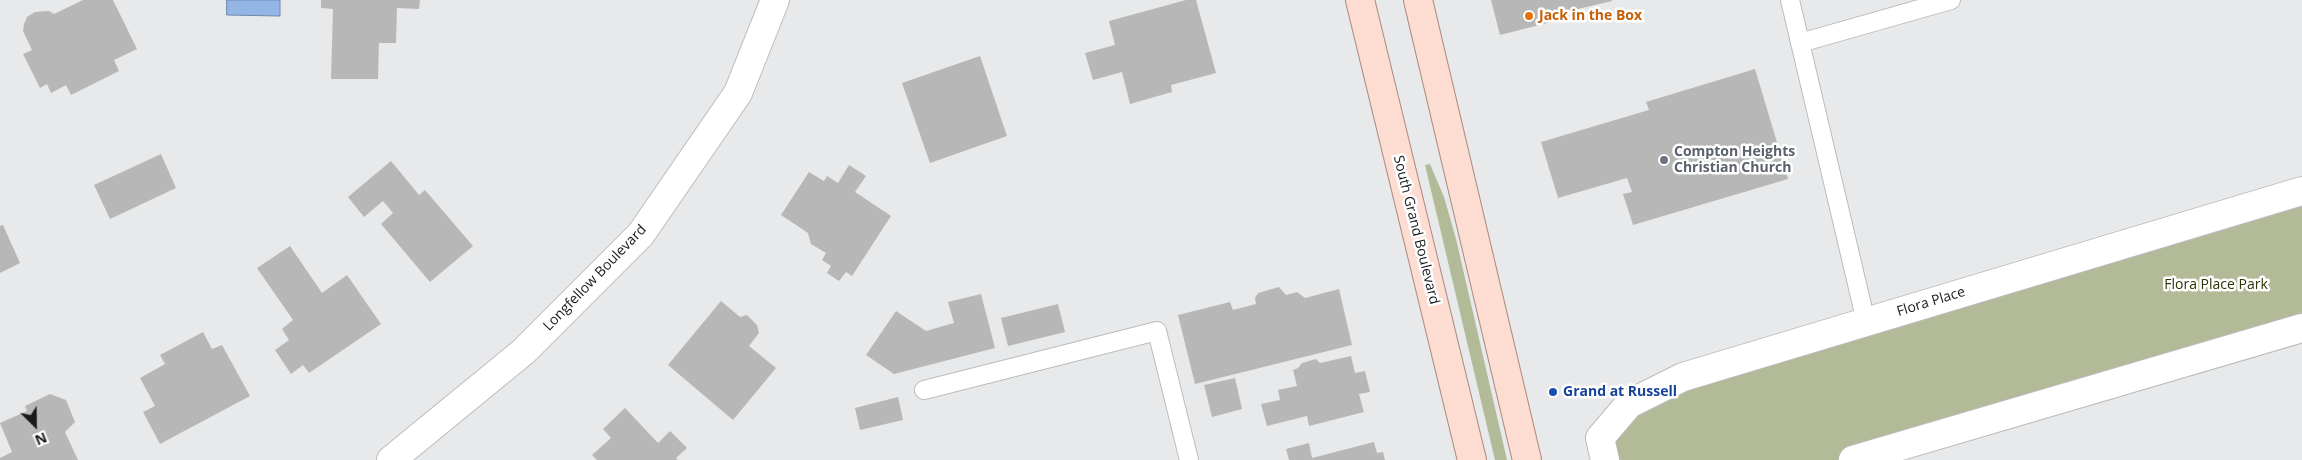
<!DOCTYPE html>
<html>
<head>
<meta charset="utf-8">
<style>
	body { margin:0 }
	#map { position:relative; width:2302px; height:460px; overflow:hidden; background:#e8e9ea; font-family:"Open Sans",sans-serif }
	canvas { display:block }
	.north { position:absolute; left:10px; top:400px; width:50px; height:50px; -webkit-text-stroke:4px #fff; paint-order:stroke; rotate:157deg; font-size:14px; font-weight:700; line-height:20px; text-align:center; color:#181919 }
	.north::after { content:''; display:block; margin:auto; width:18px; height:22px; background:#181919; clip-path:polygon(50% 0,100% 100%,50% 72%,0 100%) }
</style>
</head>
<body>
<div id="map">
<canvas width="2302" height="460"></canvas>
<div class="north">N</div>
</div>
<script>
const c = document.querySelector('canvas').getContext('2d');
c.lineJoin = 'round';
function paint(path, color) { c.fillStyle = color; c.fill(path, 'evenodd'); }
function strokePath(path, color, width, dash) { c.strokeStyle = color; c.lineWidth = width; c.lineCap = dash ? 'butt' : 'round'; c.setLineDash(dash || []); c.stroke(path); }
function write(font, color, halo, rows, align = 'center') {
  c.font = font + ' "Open Sans",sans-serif'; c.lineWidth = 5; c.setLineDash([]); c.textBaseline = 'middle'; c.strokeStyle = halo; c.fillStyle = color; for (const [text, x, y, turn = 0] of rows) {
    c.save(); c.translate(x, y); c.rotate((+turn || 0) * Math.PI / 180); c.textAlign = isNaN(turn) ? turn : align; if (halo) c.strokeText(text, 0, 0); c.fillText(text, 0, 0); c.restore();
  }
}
paint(new Path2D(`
	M1430,164L1444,197L1456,239L1507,460H1495L1425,165Z
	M2302,192V328L1853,460H1605L1629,404Z`), '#b3ba98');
const water = new Path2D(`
	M227,0H280V16L227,15Z`);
paint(water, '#94b6e6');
strokePath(water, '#6f87a8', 1);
paint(new Path2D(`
	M83,0H113L137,49L114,60L119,71L71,95L66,85L51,93L47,84L40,88L23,54L32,50L23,31L24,24L27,17L35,12L49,11L54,14Z
	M321,0H420L419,9L397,8L396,43H379L378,79H331L333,9L321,8Z
	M1186,0H1196L1216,73L1171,85L1172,92L1130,104L1122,72L1093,80L1085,53L1115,45L1109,21Z
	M1491,0H1612V1L1561,13L1563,19L1500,35Z
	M980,56L1007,136L930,163L902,83Z
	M1755,69L1788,179L1633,225L1623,194L1632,192L1627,178L1558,198L1541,142L1649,110L1646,102Z
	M161,154L176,188L110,219L94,185Z
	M391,161L419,195L425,190L473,246L430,282L381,224L393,213L383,201L364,217L348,197Z
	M849,165L866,176L855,192L891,216L852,276L846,272L839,281L827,273L831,266L822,260L826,253L811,244L808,233L781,215L809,172L824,181L827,176L838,183Z
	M3,225L20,263L0,273V226Z
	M290,246L322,293L347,275L381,324L309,373L303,365L291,374L275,350L289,340L282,329L293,320L257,268Z
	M1279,287L1286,295L1297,292L1305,298L1339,289L1352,345L1195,384L1178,315L1230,302L1233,310L1256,304L1255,298L1258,293Z
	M981,294L995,348L894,374L866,355L896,311L926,331L954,323L948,302Z
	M721,301L740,317L747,315L757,325L759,333L749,346L776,368L733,420L668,365Z
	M1058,304L1065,332L1008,346L1001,318Z
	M203,332L212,349L222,345L250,396L160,444L143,412L155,406L140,378L165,364L160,355Z
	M1351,356L1355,373L1365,371L1370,392L1359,394L1364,412L1309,426L1307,416L1267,426L1261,404L1280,400L1278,390L1297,386L1293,370L1298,368L1302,363L1316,359L1320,363Z
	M1235,378L1242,409L1212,417L1204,385Z
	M50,394L66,400L75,422L65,432L78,460H0V458L12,452L0,423L27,411L25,406Z
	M898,397L903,420L860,430L855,408Z
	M625,408L658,443L670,431L687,448L676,458L678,460H597L592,455L611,438L603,429Z
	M1374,442L1377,453L1383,452L1385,460H1289L1286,449L1309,443L1312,458Z`), '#b7b7b8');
const lane = new Path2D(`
	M1790,0L1866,322
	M1800,43L1951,0
	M924,390L1157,331L1189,460`);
const street = new Path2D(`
	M391,460L523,352L641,234L738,93L775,0
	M1605,460L1600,438L1629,404L1683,377L2302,191
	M1853,460L2302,328`);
const primary = new Path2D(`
	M1360,0L1472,460
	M1418,0L1527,460`);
strokePath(lane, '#bbbcbd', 20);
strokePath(street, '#bbbcbd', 30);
strokePath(primary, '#ac887e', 30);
strokePath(lane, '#fff', 18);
strokePath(street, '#fff', 28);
strokePath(primary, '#fddcd2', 28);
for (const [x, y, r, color] of [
	[1529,16,5,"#e8710a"],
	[1664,160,5,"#6b7280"],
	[1553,392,5,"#1a4fb4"]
]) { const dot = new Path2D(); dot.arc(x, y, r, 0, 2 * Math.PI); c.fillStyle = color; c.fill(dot); strokePath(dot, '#fff', 2); }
write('bold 14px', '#c56008', '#fff', [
	["Jack in the Box",1539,16]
], 'left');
write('bold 14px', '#5b616d', '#fff', [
	["Compton Heights",1674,152],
	["Christian Church",1674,168]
], 'left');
write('14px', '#181919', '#fff', [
	["South Grand Boulevard",1416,230,76],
	["Longfellow Boulevard",595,278,-46],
	["Flora Place",1931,302,-17]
]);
write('14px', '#2e3407', '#fff', [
	["Flora Place Park",2216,285]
]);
write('bold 14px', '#164399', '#fff', [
	["Grand at Russell",1563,392]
], 'left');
</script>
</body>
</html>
